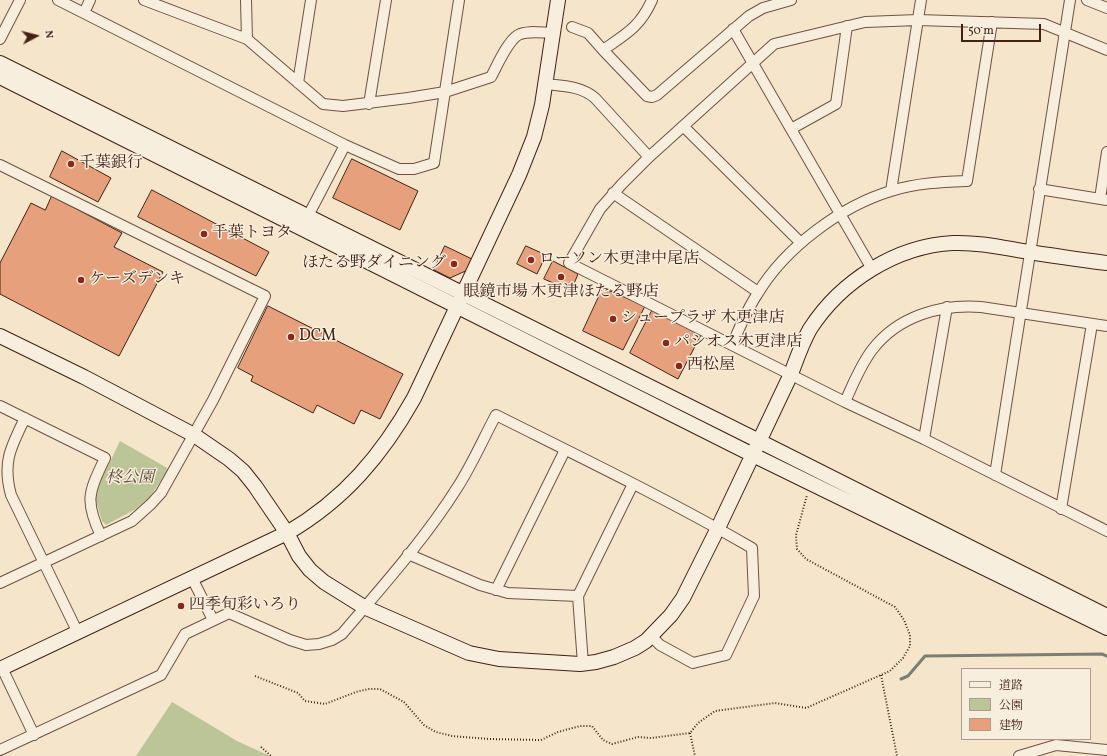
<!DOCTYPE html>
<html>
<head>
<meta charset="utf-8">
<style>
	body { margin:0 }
	#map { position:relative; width:1107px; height:756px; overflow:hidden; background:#f5e5cb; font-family:Vollkorn,"Noto Serif JP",serif }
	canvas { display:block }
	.legend { position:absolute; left:961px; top:668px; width:130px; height:72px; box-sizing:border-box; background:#f8eedd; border:1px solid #b09c8d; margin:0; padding:5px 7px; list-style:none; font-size:12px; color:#432114 }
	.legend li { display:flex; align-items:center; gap:8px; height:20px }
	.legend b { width:20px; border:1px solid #b09c8d }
	.north { position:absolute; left:16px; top:16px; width:40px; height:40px; -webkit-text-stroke:3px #f8eedd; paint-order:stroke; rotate:83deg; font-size:11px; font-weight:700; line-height:16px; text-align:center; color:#432114 }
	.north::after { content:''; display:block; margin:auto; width:14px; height:18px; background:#432114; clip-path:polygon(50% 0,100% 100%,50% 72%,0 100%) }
	.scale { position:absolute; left:961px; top:24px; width:80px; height:18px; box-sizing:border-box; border:2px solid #432114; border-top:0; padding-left:5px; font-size:12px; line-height:14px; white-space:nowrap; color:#432114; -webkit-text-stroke:3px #f8eedd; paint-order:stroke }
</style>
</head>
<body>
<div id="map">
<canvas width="1107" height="756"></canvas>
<ul class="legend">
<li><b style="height:5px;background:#f8eedd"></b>道路</li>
<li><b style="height:11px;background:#bcc597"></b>公園</li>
<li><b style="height:11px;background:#e6a07c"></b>建物</li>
</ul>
<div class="north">N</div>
<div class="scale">50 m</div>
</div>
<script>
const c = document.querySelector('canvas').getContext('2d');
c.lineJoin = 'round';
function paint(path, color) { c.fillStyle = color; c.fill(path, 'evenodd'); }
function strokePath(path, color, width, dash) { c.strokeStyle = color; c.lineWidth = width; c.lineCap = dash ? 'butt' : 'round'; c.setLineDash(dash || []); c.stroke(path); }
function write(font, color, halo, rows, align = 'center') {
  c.font = font + ' Vollkorn,"Noto Serif JP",serif'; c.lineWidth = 3; c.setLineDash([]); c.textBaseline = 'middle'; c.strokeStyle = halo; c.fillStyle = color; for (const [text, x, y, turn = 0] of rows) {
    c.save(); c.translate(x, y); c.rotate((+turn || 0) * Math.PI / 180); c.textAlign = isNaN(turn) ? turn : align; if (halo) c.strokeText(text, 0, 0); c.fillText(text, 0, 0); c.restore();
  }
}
paint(new Path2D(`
	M120,441L169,469L149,498L136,509L106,525L102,521L96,501V491Z
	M172,702L237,741L270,756H136Z`), '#bcc597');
strokePath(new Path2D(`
	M901,679L908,676L925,656L1102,654L1107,656`), '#798073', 3);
const building = new Path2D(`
	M62,151L111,178L98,202L50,177Z
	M352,159L418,191L400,230L333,198Z
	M152,190L269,252L256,276L138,217Z
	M52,196L122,233L114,247L163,272L119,356L0,294V263L31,203L45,210Z
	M445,246L474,260L470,269L450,278L434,270Z
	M526,246L546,255L537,274L517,264Z
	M553,261L578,274L571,291L544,279Z
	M603,288L645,306L623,350L583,331Z
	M268,306L403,374L380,419L361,410L354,424L317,405L313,413L251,381L253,376L238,368Z
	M653,309L702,333L678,379L630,353Z`);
paint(building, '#e6a07c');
strokePath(building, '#432114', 1);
const street = new Path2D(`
	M58,0L345,145L399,169H414L434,163L459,0
	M144,0L247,39L323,104L343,106L408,98L445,92L491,77C497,66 507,42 518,35C528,30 542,33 553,33
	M246,0L247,39
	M1087,0L1107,8
	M84,13L90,0
	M572,27L588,33L603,50L647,96L652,97L657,95L749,16L763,8L791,0
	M733,29L872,269
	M0,39L20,0
	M603,50C626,34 640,27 652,0
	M1107,50L1044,24L918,20L865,22L774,44L649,157L622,184L600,209L569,263L845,402L924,439L1107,531
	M298,83L311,0
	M545,84C563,86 581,86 595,98L649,157
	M369,104L386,0
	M683,126L801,243
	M791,129L836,104L847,26
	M0,165L265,296L213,400L161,493L151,504L132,521L0,583
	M1039,189L1107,200
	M891,191L921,0
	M613,193L758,292
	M1100,199L1107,152
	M308,216L345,145
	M732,345C740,327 747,309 758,293C785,248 841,206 891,191C916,183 942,182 967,181L992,22
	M845,402C853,384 860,366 872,350C898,316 940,304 981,307L1107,326
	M0,406L105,458C89,492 84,500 101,536
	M25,418C11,447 2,462 11,495L78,633
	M924,439L947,307
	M995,475L1070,0
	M1061,509L1092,324
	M408,554L480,585L508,593L578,596
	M192,578L213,620
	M496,590L565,450
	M583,664L578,596L633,484
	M2,668L34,735
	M0,750L161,675L185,634L229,613L290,640L306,645L319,644L332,640L342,634C381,588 425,539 457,488C472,465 483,439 496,415C582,458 669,500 752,548L754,596L726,655L693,663L660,645L651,636
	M1019,756L1056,745L1107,750`);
const secondary = new Path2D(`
	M0,63L759,441L1107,616
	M0,77L753,455L1107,628
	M0,336L84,377L194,435L229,459L243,471L255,486L287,533L299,556L310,570L324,582L364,607L469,653L499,659L580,664L596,662L614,657L635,648L646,641L671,615L683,598L718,528L791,374C797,358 802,343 810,329C841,281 896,246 953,243C979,242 1004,248 1029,252C1055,256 1081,260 1107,263
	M0,669L287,533C344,500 382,455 414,398L519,175L534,137L542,105L558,0`);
strokePath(street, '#705242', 12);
strokePath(secondary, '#432114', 16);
strokePath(new Path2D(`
	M881,675L897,756
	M255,676L298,693L305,701L325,704L356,692L368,689H380L404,702L424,725L436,732L452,736L489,739L541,740L558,732L580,726H592L603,740L612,744L638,737L651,738L690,733L698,723L715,711L775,703L806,708L890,671L903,658L910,646V635L904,620L895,607L806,559L797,549L796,535L807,495
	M690,733L695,756
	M261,747L271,756`), '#432114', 2, [1, 2]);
strokePath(street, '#f8eedd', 10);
strokePath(secondary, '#f8eedd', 14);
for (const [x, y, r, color] of [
	[71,164,4,"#8f2418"],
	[204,234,4,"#8f2418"],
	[531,260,4,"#8f2418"],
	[454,264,4,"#8f2418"],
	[561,277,4,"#8f2418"],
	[81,280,4,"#8f2418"],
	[613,319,4,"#8f2418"],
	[291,337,4,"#8f2418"],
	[666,343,4,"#8f2418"],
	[679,366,4,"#8f2418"],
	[181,606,4,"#8f2418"]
]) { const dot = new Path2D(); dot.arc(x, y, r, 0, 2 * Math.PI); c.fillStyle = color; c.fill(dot); strokePath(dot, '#f8eedd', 1.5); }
write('16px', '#432114', '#f8eedd', [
	["千葉銀行",79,164],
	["千葉トヨタ",212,234],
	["ローソン木更津中尾店",539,260],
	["ほたる野ダイニング",446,264,"right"],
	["ケーズデンキ",89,280],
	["眼鏡市場 木更津ほたる野店",561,293,"center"],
	["シュープラザ 木更津店",621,319],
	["DCM",299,337],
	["パシオス木更津店",674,343],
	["西松屋",687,366],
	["四季旬彩いろり",189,606]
], 'left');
write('italic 16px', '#614a35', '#f8eedd', [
	["柊公園",130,479]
]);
</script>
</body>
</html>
